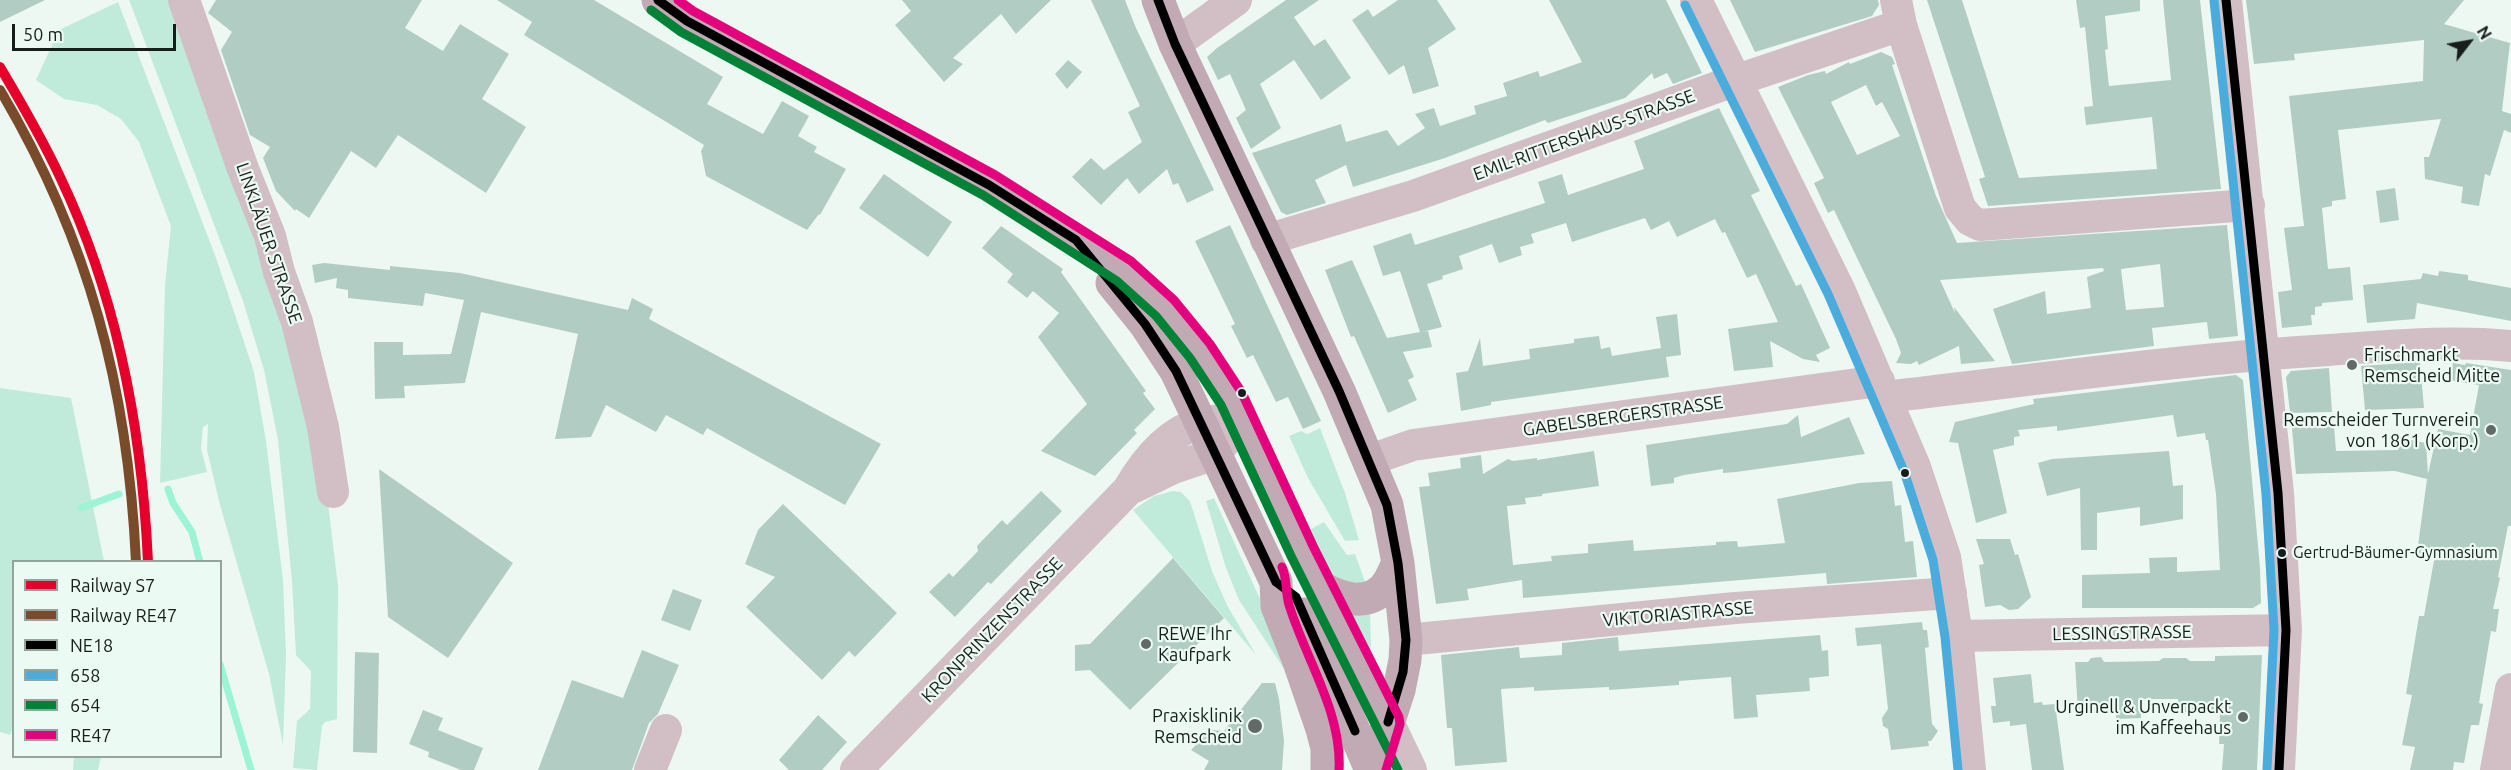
<!DOCTYPE html>
<html>
<head>
<meta charset="utf-8">
<style>
	body { margin:0 }
	#map { position:relative; width:2511px; height:770px; overflow:hidden; background:#eef8f3; font-family:Ubuntu,sans-serif }
	canvas { display:block }
	.legend { position:absolute; left:12px; top:560px; width:210px; height:198px; box-sizing:border-box; background:#ebfbf4; border:2px solid #96a29d; margin:0; padding:8px 10px; list-style:none; font-size:18px; color:#171d1b }
	.legend li { display:flex; align-items:center; gap:12px; height:30px }
	.legend b { width:30px; border:2px solid #96a29d }
	.north { position:absolute; left:2439px; top:12px; width:60px; height:60px; -webkit-text-stroke:4px #ebfbf4; paint-order:stroke; rotate:59deg; font-size:16px; font-weight:700; line-height:24px; text-align:center; color:#171d1b }
	.north::after { content:''; display:block; margin:auto; width:21px; height:27px; background:#171d1b; clip-path:polygon(50% 0,100% 100%,50% 72%,0 100%) }
	.scale { position:absolute; left:12px; top:24px; width:164px; height:27px; box-sizing:border-box; border:3px solid #171d1b; border-top:0; padding-left:8px; font-size:18px; line-height:21px; white-space:nowrap; color:#171d1b; -webkit-text-stroke:4px #ebfbf4; paint-order:stroke }
</style>
</head>
<body>
<div id="map">
<canvas width="2511" height="770"></canvas>
<ul class="legend">
<li><b style="height:8px;background:#e4002b"></b>Railway S7</li>
<li><b style="height:8px;background:#7a4b2a"></b>Railway RE47</li>
<li><b style="height:8px;background:#000"></b>NE18</li>
<li><b style="height:8px;background:#49acdd"></b>658</li>
<li><b style="height:8px;background:#008237"></b>654</li>
<li><b style="height:8px;background:#e5007d"></b>RE47</li>
</ul>
<div class="north">N</div>
<div class="scale">50 m</div>
</div>
<script>
const c = document.querySelector('canvas').getContext('2d');
c.lineJoin = 'round';
function paint(path, color) { c.fillStyle = color; c.fill(path, 'evenodd'); }
function strokePath(path, color, width, dash) { c.strokeStyle = color; c.lineWidth = width; c.lineCap = dash ? 'butt' : 'round'; c.setLineDash(dash || []); c.stroke(path); }
function write(font, color, halo, rows, align = 'center') {
  c.font = font + ' Ubuntu,sans-serif'; c.lineWidth = 4.5; c.setLineDash([]); c.textBaseline = 'middle'; c.strokeStyle = halo; c.fillStyle = color; for (const [text, x, y, turn = 0] of rows) {
    c.save(); c.translate(x, y); c.rotate((+turn || 0) * Math.PI / 180); c.textAlign = isNaN(turn) ? turn : align; if (halo) c.strokeText(text, 0, 0); c.fillText(text, 0, 0); c.restore();
  }
}
paint(new Path2D(`
	M129,0H168L243,211L268,263L327,495L338,586L337,719L325,722L322,726L317,770L293,768L297,721L310,709L311,671L296,655L292,581L278,440L264,370L243,301Z
	M118,2L215,255L254,372L266,441L283,580L286,654L283,745L269,674L220,505L207,450L208,424L203,427L201,448L207,472L160,483L165,285L171,226L139,142L121,119L97,105L64,99L36,80L59,30Z
	M0,388L71,398L104,561L14,562V725L10,735L0,732Z
	M1320,428L1345,493L1359,540L1345,541L1308,478L1289,436L1301,431L1307,434Z
	M1173,491L1181,492L1190,501L1212,571L1227,605L1256,655L1133,510L1154,496Z
	M1214,498L1271,623L1286,672L1239,600L1226,568L1206,501Z
	M1324,522L1347,555L1355,554L1366,584L1334,579L1314,540L1311,529Z
	M1370,612L1371,643L1369,665L1350,615H1359Z
	M74,757H101L98,770H73Z`), '#c0ebda');
strokePath(new Path2D(`
	M168,489L173,503L192,532L200,562
	M81,508L119,494
	M220,664L251,770`), '#9bf4d5', 7);
paint(new Path2D(`
	M0,0H45L0,22Z
	M216,0H422L405,28L443,51L460,24L509,54L482,99L526,127L486,193L398,135L376,168L351,151L309,218L296,209L295,211L276,191L263,158L270,147L250,135L221,50L232,32L208,13Z
	M497,0H594L723,77L707,104L763,134L782,101L809,116L798,136L817,147L814,152L846,169L820,215L819,214L807,230L706,176L701,151L704,145L524,35L532,22Z
	M902,0H1051L1016,34L1001,14L953,58L963,64L944,82L895,25L911,11Z
	M1091,0H1125L1136,28L1214,190L1187,203L1178,183L1173,185L1167,169L1139,194L1127,178L1101,205L1072,177L1091,158L1104,170L1142,142L1128,112L1140,106Z
	M1286,0H1319L1294,17L1314,46L1325,39L1351,78L1321,100L1294,60L1260,84L1281,128L1251,149L1236,118L1246,110L1230,74L1218,80L1207,57L1217,48Z
	M1398,0H1437L1456,29L1428,48L1439,86L1413,94L1404,65L1389,75L1352,20L1368,9L1373,17Z
	M1549,0H1666L1702,73L1673,84L1667,73L1654,79L1652,73L1625,98L1548,123L1545,120L1445,158L1353,187L1346,165L1315,180L1326,203L1287,215L1281,212L1252,153L1341,124L1346,142L1387,130L1398,146L1425,128L1415,114L1434,108L1440,126L1476,114L1474,106L1507,96L1503,83L1538,71L1540,77L1582,62Z
	M1730,0H1878L1879,5L1872,16L1755,52Z
	M1927,0H1962L2019,178L2157,169L2152,117L2086,125L2084,107L2093,106L2085,27L2080,28L2076,0H2140V11L2105,16L2108,49L2105,50L2109,86L2171,80L2163,0H2200L2221,189L1988,206L1979,179L1985,177Z
	M2246,0H2464L2444,24L2510,43L2502,111L2511,114V133L2504,130L2490,176L2485,174L2479,206L2461,203L2463,187L2425,179L2424,157H2429L2441,119L2338,130L2346,199L2332,201V206L2322,208L2328,269L2350,267L2353,300L2322,303V306L2315,307V315H2311L2312,325L2282,328L2278,292L2292,290L2284,228L2304,226L2289,96L2423,81L2424,40L2294,54L2295,60L2254,64Z
	M1881,52L1892,57L1895,64L1892,65L1936,196L1957,243L2227,225L2238,336L2209,339L2207,322L2152,328L2154,346L2012,364L1993,309L2045,291L2047,314L2091,308L2087,277L2104,271L2103,268L1940,280L1955,313L1954,307L1995,361L1961,364L1959,346L1919,365L1917,361L1911,364L1896,363L1901,353L1896,339L1834,210L1828,213L1814,183L1824,178L1778,87L1808,75L1825,71L1826,74L1849,62L1850,64ZM1866,85L1876,106L1882,102L1900,136L1857,155L1831,102ZM2160,264L2164,307L2126,310L2121,269Z
	M1068,60L1082,72L1067,89L1055,74Z
	M1719,108L1760,191L1751,195L1796,286L1801,284L1830,348L1816,355L1820,362L1803,359L1770,341L1773,367L1734,371L1728,329L1778,322L1756,274L1747,278L1725,232L1722,233L1715,219L1677,237L1669,221L1651,230L1645,218L1572,242L1566,223L1531,234L1534,243L1520,247L1522,255L1499,263L1492,244L1459,256L1463,269L1442,276L1443,279L1427,284L1442,327L1422,332L1428,331L1432,347L1403,352L1414,377L1408,380L1417,400L1388,413L1354,336L1351,337L1325,270L1352,260L1387,338L1420,332L1400,271L1383,276L1373,246L1411,233L1415,245L1545,203L1538,182L1562,174L1568,195L1644,169L1634,141Z
	M884,174L952,222L928,257L859,208Z
	M2395,188L2399,220L2380,223L2376,191Z
	M1230,225L1321,421L1303,429L1288,397L1276,402L1253,355L1247,358L1231,326L1235,324L1195,241Z
	M1001,226L1063,269L1061,272L1146,391L1143,393L1155,409L1134,430L1137,433L1095,476L1041,451L1087,404L1038,337L1059,313L1033,291L1027,298L1007,282L1013,274L982,248Z
	M324,263L390,270V266L460,273L628,310L632,298L653,309L649,319L881,444L845,505L707,428L703,435L666,415L656,432L606,405L591,437L555,439L578,334L481,312L465,383L404,386L405,398L375,399L374,342H403V355L451,354L464,300L425,293L423,306L348,298V290L336,288L337,278L315,283L312,265Z
	M2439,271L2468,275V280L2511,288V321L2417,303L2415,319L2367,323L2363,285L2421,279L2423,273L2438,276Z
	M1677,314L1681,355L1666,357L1669,377L1491,402V405L1461,411L1456,373L1468,371L1480,338L1483,366L1530,359L1529,349L1574,343V339L1599,336L1601,349L1610,347L1612,356L1661,348L1656,317Z
	M2420,362L2424,408L2365,410L2361,366Z
	M2453,363L2465,365L2466,363L2511,370V526H2508L2498,577L2500,578L2493,609H2499L2496,632L2491,631L2479,703L2483,704L2479,725H2471L2464,763L2454,762L2453,770H2410L2415,747L2402,745L2412,695L2406,694L2419,616H2424L2435,555L2417,553L2427,479L2395,471L2296,474L2291,417L2334,426L2336,451L2398,450L2401,438L2426,443L2428,474L2438,429L2470,435L2479,385L2449,380Z
	M2329,368L2332,412L2290,413L2286,377L2291,371Z
	M2236,375L2243,380L2260,568L2261,603L2253,608H2082V575L2150,573L2149,558L2177,557V572L2220,570L2216,494L2208,440H2206L2205,433L2177,437L2173,415L2057,431V426L2018,430L2020,436L2014,437V445L1993,450L2007,513L1976,523L1958,443L1949,442L1955,422L2034,404L2033,399Z
	M1798,415L1801,437L1849,417L1865,454L1736,472L1723,473V469L1684,475L1674,478V483L1651,486L1646,445L1787,424Z
	M1594,451L1599,486L1542,494V496L1525,498L1526,504L1507,506L1513,565L1552,561L1551,556L1588,553V544L1633,540L1634,551L1716,545V542L1737,541L1738,547L1785,543L1777,499L1859,483L1892,481L1895,506L1901,505L1905,542L1913,541L1917,577L1827,584L1826,573L1523,598L1522,580L1467,589L1469,600L1436,604L1419,487L1430,486L1428,473L1461,468L1460,458L1481,455L1483,474L1508,459L1513,461L1537,458V460Z
	M2169,451L2173,486L2183,485V519L2140,526V507L2097,513V550H2081L2080,488L2047,496L2038,463L2052,459Z
	M379,469L513,563L448,658L388,617Z
	M1041,491L1062,511L991,584L988,582L955,617L929,592L949,573L953,577L978,551L977,546L1002,520L1007,525Z
	M783,504L897,613L855,657L849,651L822,680L746,607L775,577L745,564L758,530Z
	M1976,539H2010L2015,555L2018,554L2031,597L2018,609L2009,610L2000,605L1985,607L1979,565L1984,564Z
	M1173,558L1224,618L1130,710L1090,670L1075,671V645L1090,644Z
	M673,589L702,600L690,631L661,620Z
	M1922,622L1923,630H1927L1929,647L1925,648L1932,724L1938,731L1931,741H1928L1929,746L1891,750L1888,729L1883,726L1882,718L1888,709L1881,644L1857,646L1855,628Z
	M1820,635L1822,651L1828,650L1829,676L1809,678L1810,691L1756,695L1758,717L1734,719L1731,677L1679,681V685L1609,690V687L1534,691V687L1501,689L1507,762L1455,766L1452,728H1447L1441,655L1519,647L1520,658L1562,655V643L1618,637L1619,651Z
	M642,650L679,665L658,714L649,723L632,770H538L572,680L623,698Z
	M355,652L379,653L377,753L353,752Z
	M2262,655L2257,770H2222L2224,744H2219L2220,712H2179L2178,699H2141V718L2116,719V711L2078,712L2075,662H2088L2091,658L2101,657L2104,662L2159,661L2163,658H2186L2190,661H2215V656Z
	M2031,674L2034,703L2042,702L2043,705L2055,704L2064,770H2032L2026,724L2010,726V721L1993,723L1991,706H1996L1993,678Z
	M1262,683H1275L1279,699L1284,741L1282,770H1204L1209,761L1191,750L1211,730L1224,731Z
	M423,710L443,718L438,730L483,748L474,770H461L428,757L429,752L409,744Z
	M818,715L847,742L822,770H789L779,760Z`), '#b1cdc3');
strokePath(new Path2D(`
	M184,0L243,169L270,236L279,272L297,322L323,427L333,492
	M1696,0L1839,289L1915,467L1945,557L1957,636L1970,770
	M1896,0L1901,25L1960,208L1970,220L1980,225L2249,205
	M2226,0L2278,493L2286,630L2279,770
	M1175,44L1236,0
	M1266,240L1413,196L1734,81L1901,25
	M1885,397C2033,380 2181,359 2329,350C2390,346 2450,340 2511,346
	M1370,460L1413,445L1879,381
	M1134,487L1173,468L1215,454L1232,433
	M1957,636L2286,630
	M1406,640L1735,608L1951,593
	M1388,722L1411,770
	M650,770L666,730
	M856,770L1128,490C1144,462 1168,433 1199,423C1212,419 1229,421 1242,421
	M2496,770L2511,689`), '#d2bfc6', 32);
strokePath(new Path2D(`
	M658,0L687,21L989,185L1124,271L1165,308L1200,351L1232,399L1302,551L1388,722
	M1158,0L1175,44L1339,391L1387,505L1398,563L1406,640L1405,660L1399,690L1373,770
	M1112,283L1145,324L1176,371L1276,582L1277,606L1298,659L1322,729L1327,748V770
	M1322,588C1341,598 1366,607 1384,588C1390,582 1394,571 1398,563
	M1304,614L1371,770`), '#c2aab4', 33);
strokePath(new Path2D(`
	M658,0L687,21L989,185L1076,240L1145,324L1176,371L1276,582L1296,597L1355,731
	M1158,0L1175,44L1339,391L1387,505L1398,563L1406,640L1403,672L1388,722
	M2226,0L2278,493L2286,630L2279,770`), '#000', 9);
strokePath(new Path2D(`
	M2214,1L2266,494L2274,630L2267,769
	M1685,5L1828,294L1904,471L1933,560L1945,637L1958,770`), '#49acdd', 9);
strokePath(new Path2D(`
	M651,10L681,32L983,195L1117,281L1156,316L1190,358L1221,405L1291,556L1398,770`), '#008237', 9);
strokePath(new Path2D(`
	M678,0L693,11L995,175L1131,261L1174,300L1210,344L1242,393L1313,546L1399,717L1400,724L1386,770
	M1282,567C1288,581 1285,595 1290,608C1307,661 1342,713 1339,770`), '#e5007d', 9);
strokePath(new Path2D(`
	M0,67C22,104 43,140 61,179C118,299 142,430 148,562`), '#e4002b', 10);
strokePath(new Path2D(`
	M0,90C89,240 128,388 136,562`), '#7a4b2a', 10);
for (const [x, y, r, color] of [
	[2352,365,6,"#626a67"],
	[1242,393,5,"#171d1b"],
	[2491,430,6,"#626a67"],
	[1905,473,5,"#171d1b"],
	[2282,553,5,"#171d1b"],
	[1146,644,6,"#626a67"],
	[2243,717,6,"#626a67"],
	[1255,726,8,"#626a67"]
]) { const dot = new Path2D(); dot.arc(x, y, r, 0, 2 * Math.PI); c.fillStyle = color; c.fill(dot); strokePath(dot, '#ebfbf4', 2); }
write('16px', '#171d1b', '#ebfbf4', [
	["Gertrud-Bäumer-Gymnasium",2293,553]
], 'left');
write('18px', '#171d1b', '#ebfbf4', [
	["EMIL-RITTERSHAUS-STRASSE",1584,135,-20],
	["LINKLÄUER STRASSE",269,243,71],
	["GABELSBERGERSTRASSE",1623,416,-8],
	["VIKTORIASTRASSE",1678,614,-5],
	["KRONPRINZENSTRASSE",992,630,-46],
	["LESSINGSTRASSE",2122,633,-1]
]);
write('18px', '#171d1b', '#ebfbf4', [
	["Frischmarkt",2364,355,"left"],
	["Remscheid Mitte",2364,376,"left"],
	["Remscheider Turnverein",2479,420],
	["von 1861 (Korp.)",2479,441],
	["REWE Ihr",1158,634,"left"],
	["Kaufpark",1158,655,"left"],
	["Urginell & Unverpackt",2231,707],
	["im Kaffeehaus",2231,728],
	["Praxisklinik",1242,716],
	["Remscheid",1242,737]
], 'right');
</script>
</body>
</html>
